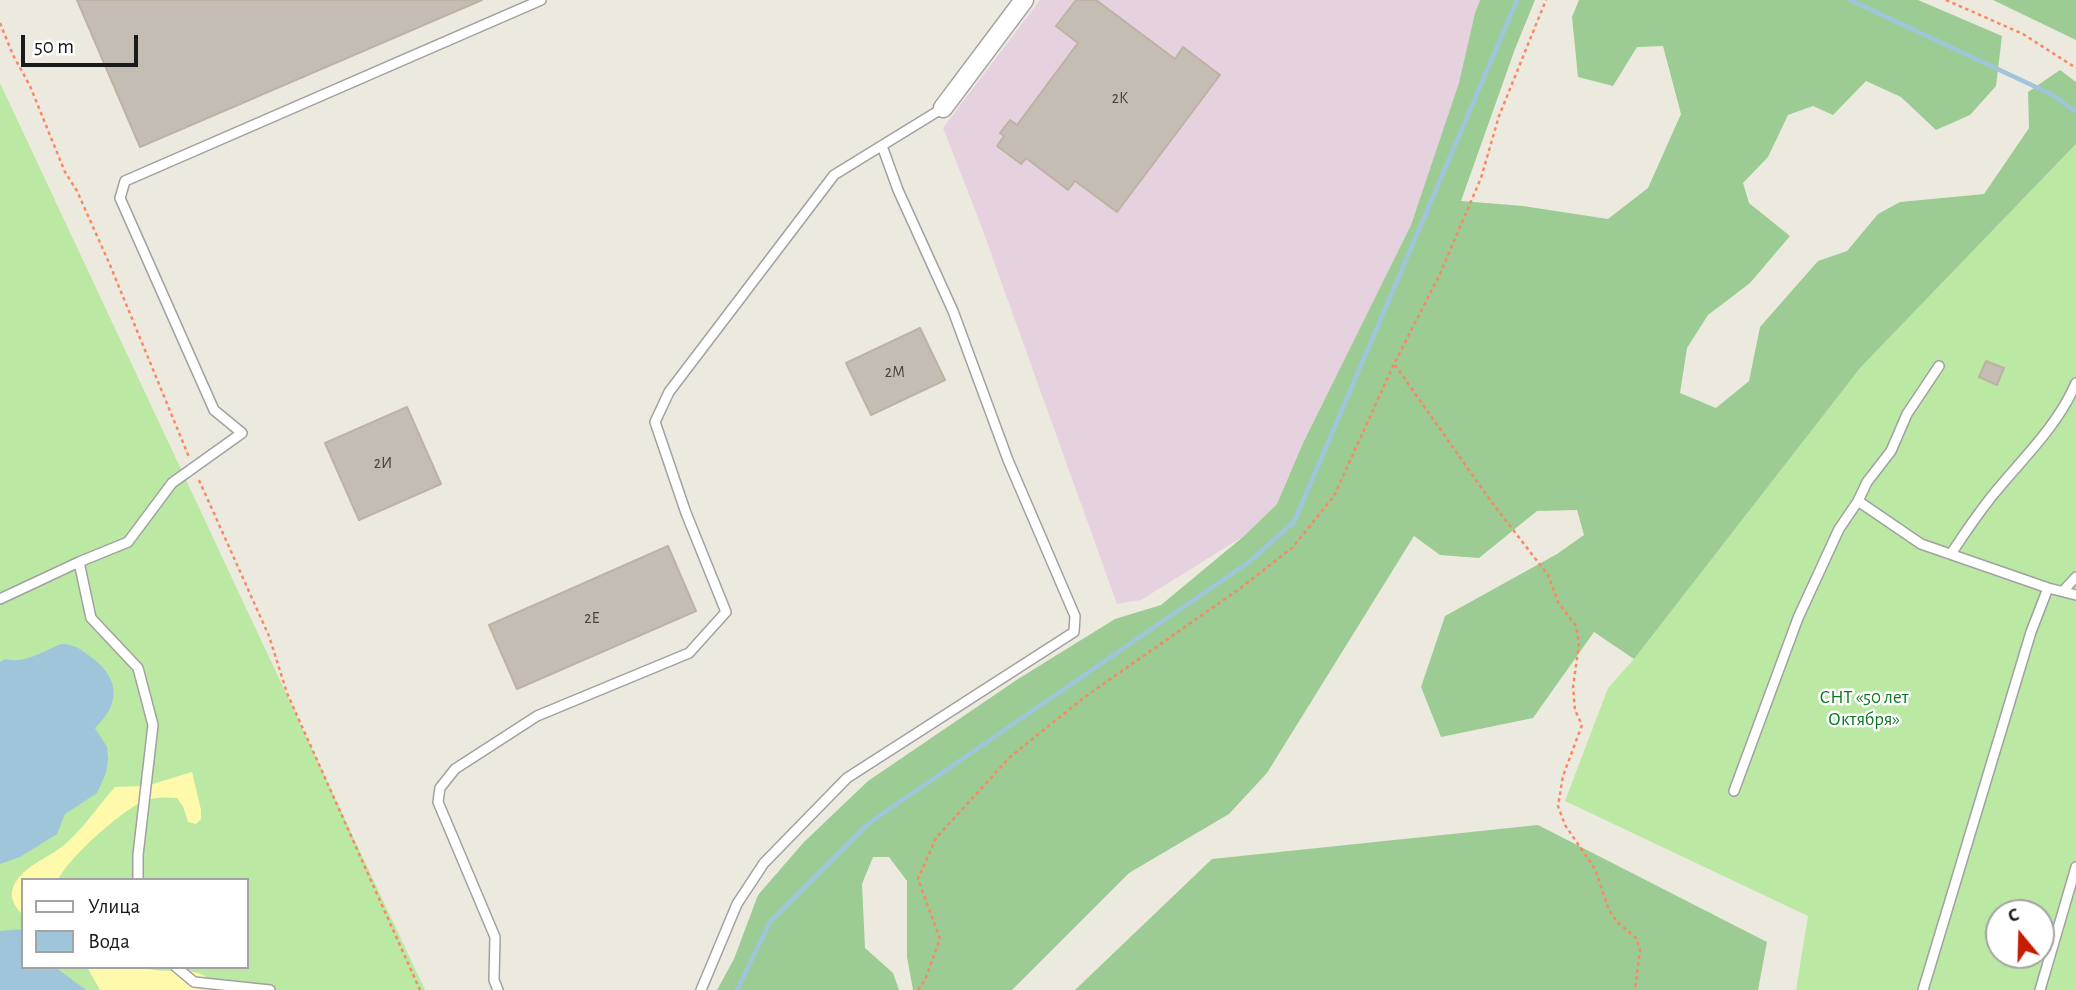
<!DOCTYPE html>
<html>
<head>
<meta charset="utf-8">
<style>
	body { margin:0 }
	#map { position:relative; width:2076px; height:990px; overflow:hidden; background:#eceadf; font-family:"Alegreya Sans",sans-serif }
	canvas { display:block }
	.legend { position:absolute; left:21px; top:878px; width:228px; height:91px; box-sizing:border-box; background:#fff; border:2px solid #a3a3a3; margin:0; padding:9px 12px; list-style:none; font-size:21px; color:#1a1a1a }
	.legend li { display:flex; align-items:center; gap:14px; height:35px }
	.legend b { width:35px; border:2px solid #a3a3a3 }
	.north { position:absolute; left:1985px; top:899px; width:70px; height:70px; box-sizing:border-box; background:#fff; border:2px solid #a3a3a3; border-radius:50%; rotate:341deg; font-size:19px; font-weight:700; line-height:28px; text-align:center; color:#1a1a1a }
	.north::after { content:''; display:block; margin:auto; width:24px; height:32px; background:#c51d00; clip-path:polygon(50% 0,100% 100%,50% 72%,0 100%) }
	.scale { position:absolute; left:21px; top:35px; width:117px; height:32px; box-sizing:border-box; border:4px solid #1a1a1a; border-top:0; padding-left:9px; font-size:21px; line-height:24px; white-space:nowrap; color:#1a1a1a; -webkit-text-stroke:5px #fff; paint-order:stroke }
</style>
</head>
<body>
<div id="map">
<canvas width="2076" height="990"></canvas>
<ul class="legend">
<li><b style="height:9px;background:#fff"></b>Улица</li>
<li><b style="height:19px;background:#9fc5db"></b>Вода</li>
</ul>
<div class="north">С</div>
<div class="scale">50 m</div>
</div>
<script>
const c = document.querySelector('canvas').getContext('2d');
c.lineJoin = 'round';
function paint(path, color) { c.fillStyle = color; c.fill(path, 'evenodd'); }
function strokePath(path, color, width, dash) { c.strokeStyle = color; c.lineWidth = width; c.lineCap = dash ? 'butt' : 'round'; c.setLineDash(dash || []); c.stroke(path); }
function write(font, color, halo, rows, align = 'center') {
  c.font = font + ' "Alegreya Sans",sans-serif'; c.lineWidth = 5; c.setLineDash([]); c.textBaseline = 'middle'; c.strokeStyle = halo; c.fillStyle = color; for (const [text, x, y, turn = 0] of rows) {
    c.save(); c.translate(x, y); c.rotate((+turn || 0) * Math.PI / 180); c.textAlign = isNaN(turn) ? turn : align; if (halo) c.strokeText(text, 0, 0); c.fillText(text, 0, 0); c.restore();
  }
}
paint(new Path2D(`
	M1040,0H1480L1475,13L1460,83L1411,225L1303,443L1277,504L1244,536L1141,600L1117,604L979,220L943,128Z`), '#e6d1df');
paint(new Path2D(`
	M0,83L425,990H0ZM23,880H247V967H23Z
	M2076,144V990H1796L1808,916L1565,801L1608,688L1634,659L1861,367ZM1999,913H2041V955H1999Z`), '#bbe8a3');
paint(new Path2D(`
	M1480,0H1535L1515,49L1461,201L1523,206L1608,219L1648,188L1681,114L1663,46L1637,47L1613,86L1578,77L1572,17L1579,0H1918L2002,36L1996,86L1970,115L1936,130L1901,97L1866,81L1833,115L1813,106L1788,115L1768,157L1743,183L1749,203L1790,236L1750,283L1708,315L1687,348L1680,393L1716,408L1749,381L1760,327L1818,261L1847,251L1878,214L1900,202L1984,194L2029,128L2028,92L2060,70L2076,82V144L1861,367L1634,659L1594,632L1533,718L1441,737L1421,687L1445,616L1557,554L1584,535L1577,510L1537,511L1479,558L1440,555L1414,536L1267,773L1229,814L1129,873L1012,990H913L907,957V881L889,857H873L862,884L865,948L893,973L899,990H717L734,959L758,895L804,842L868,781L1018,679L1115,619L1161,605L1244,536L1277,504L1303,443L1411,225L1459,83L1475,13Z
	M1993,0H2076V40Z
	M1538,825L1767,942L1758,990H1075L1212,859Z`), '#9ccc93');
paint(new Path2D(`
	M192,772L201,810V819L196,824L188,822L183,806L177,798C165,797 155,797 144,801C122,810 68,858 58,880H23V916C18,909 10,901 12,891C18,867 48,859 64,845C84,828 98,806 115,787L146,786Z
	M87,967H142C163,975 187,966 205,976L210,990H100Z`), '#fffaab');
paint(new Path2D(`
	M61,644C75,644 80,649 91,657C120,679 121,703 95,728L107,747L108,759L106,773L97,793L65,814L57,834L20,857L0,864V662L5,659C25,664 42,652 61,644Z
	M23,929V967H55L86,990H0V931Z`), '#9fc5db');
strokePath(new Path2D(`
	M1850,0L2053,95L2076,112
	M737,990L770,922L869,823L1249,562L1294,522L1517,0`), '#9fc5db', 4.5);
const building = new Path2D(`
	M77,0H482L140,147Z
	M1076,0H1096L1175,59L1183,47L1220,75L1117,212L1075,181L1068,190L1026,158L1021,164L997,146L1004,136L1000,133L1010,120L1017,125L1078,43L1056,26Z
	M920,328L945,380L871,415L846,363Z
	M1986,361L2004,368L1997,385L1979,377Z
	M407,407L441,484L359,520L325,443Z
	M668,546L696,611L517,689L489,625Z`);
paint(building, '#c4bdb3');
strokePath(building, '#beb2a2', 2);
const lane = new Path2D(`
	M1858,501L1921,544L2048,588L2076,595
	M1951,554C1964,534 1977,515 1992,496C2022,459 2057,427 2076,383
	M79,562L91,618L138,668L153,725L138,855V880
	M2063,591L2076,577
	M0,599L79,562L128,542L172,483L242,433L214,410L120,198L125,181L541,0
	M1734,791L1798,618L1839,529L1858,501L1867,482L1891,451L1907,414L1939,366
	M176,967L194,982L270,990
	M498,990L494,980L495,937L438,802L440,788L455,769L537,716L689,653L726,612L686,513L655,422L669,392L834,175L943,108
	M701,990L737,904L764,863L847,778L1074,632L1075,616L1008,460L953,311L898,190L882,146
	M1923,990L2031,632L2048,588
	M2040,990L2076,867`);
const street = new Path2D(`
	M943,108L1024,0`);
strokePath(lane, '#a1a1a1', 12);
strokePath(street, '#a1a1a1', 21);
strokePath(new Path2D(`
	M1946,0L2023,34L2076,68
	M0,23L13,55L30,86L65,172L77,191L110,265L189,457
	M1395,365L1490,500L1548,575L1558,602L1576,626L1579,644L1573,687L1575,710L1582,725L1563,776L1558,806L1565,825L1595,869L1609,910L1617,922L1636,938L1640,950L1635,990
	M199,480L269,636L287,693L420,990
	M918,990L925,980L940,939L918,879L936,838L1010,757L1086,696L1238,590L1293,547L1334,496L1394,364L1439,276L1481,178L1499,116L1546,0`), '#fa8862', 2.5, [3.5, 3.5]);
strokePath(lane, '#fff', 9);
strokePath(street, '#fff', 18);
write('16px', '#444340', null, [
	["2К",1120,98],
	["2М",895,372],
	["2И",383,463],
	["2Е",592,618]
]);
write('19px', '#0a7723', '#fff', [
	["СНТ «50 лет",1864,697],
	["Октября»",1864,719]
]);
</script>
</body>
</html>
